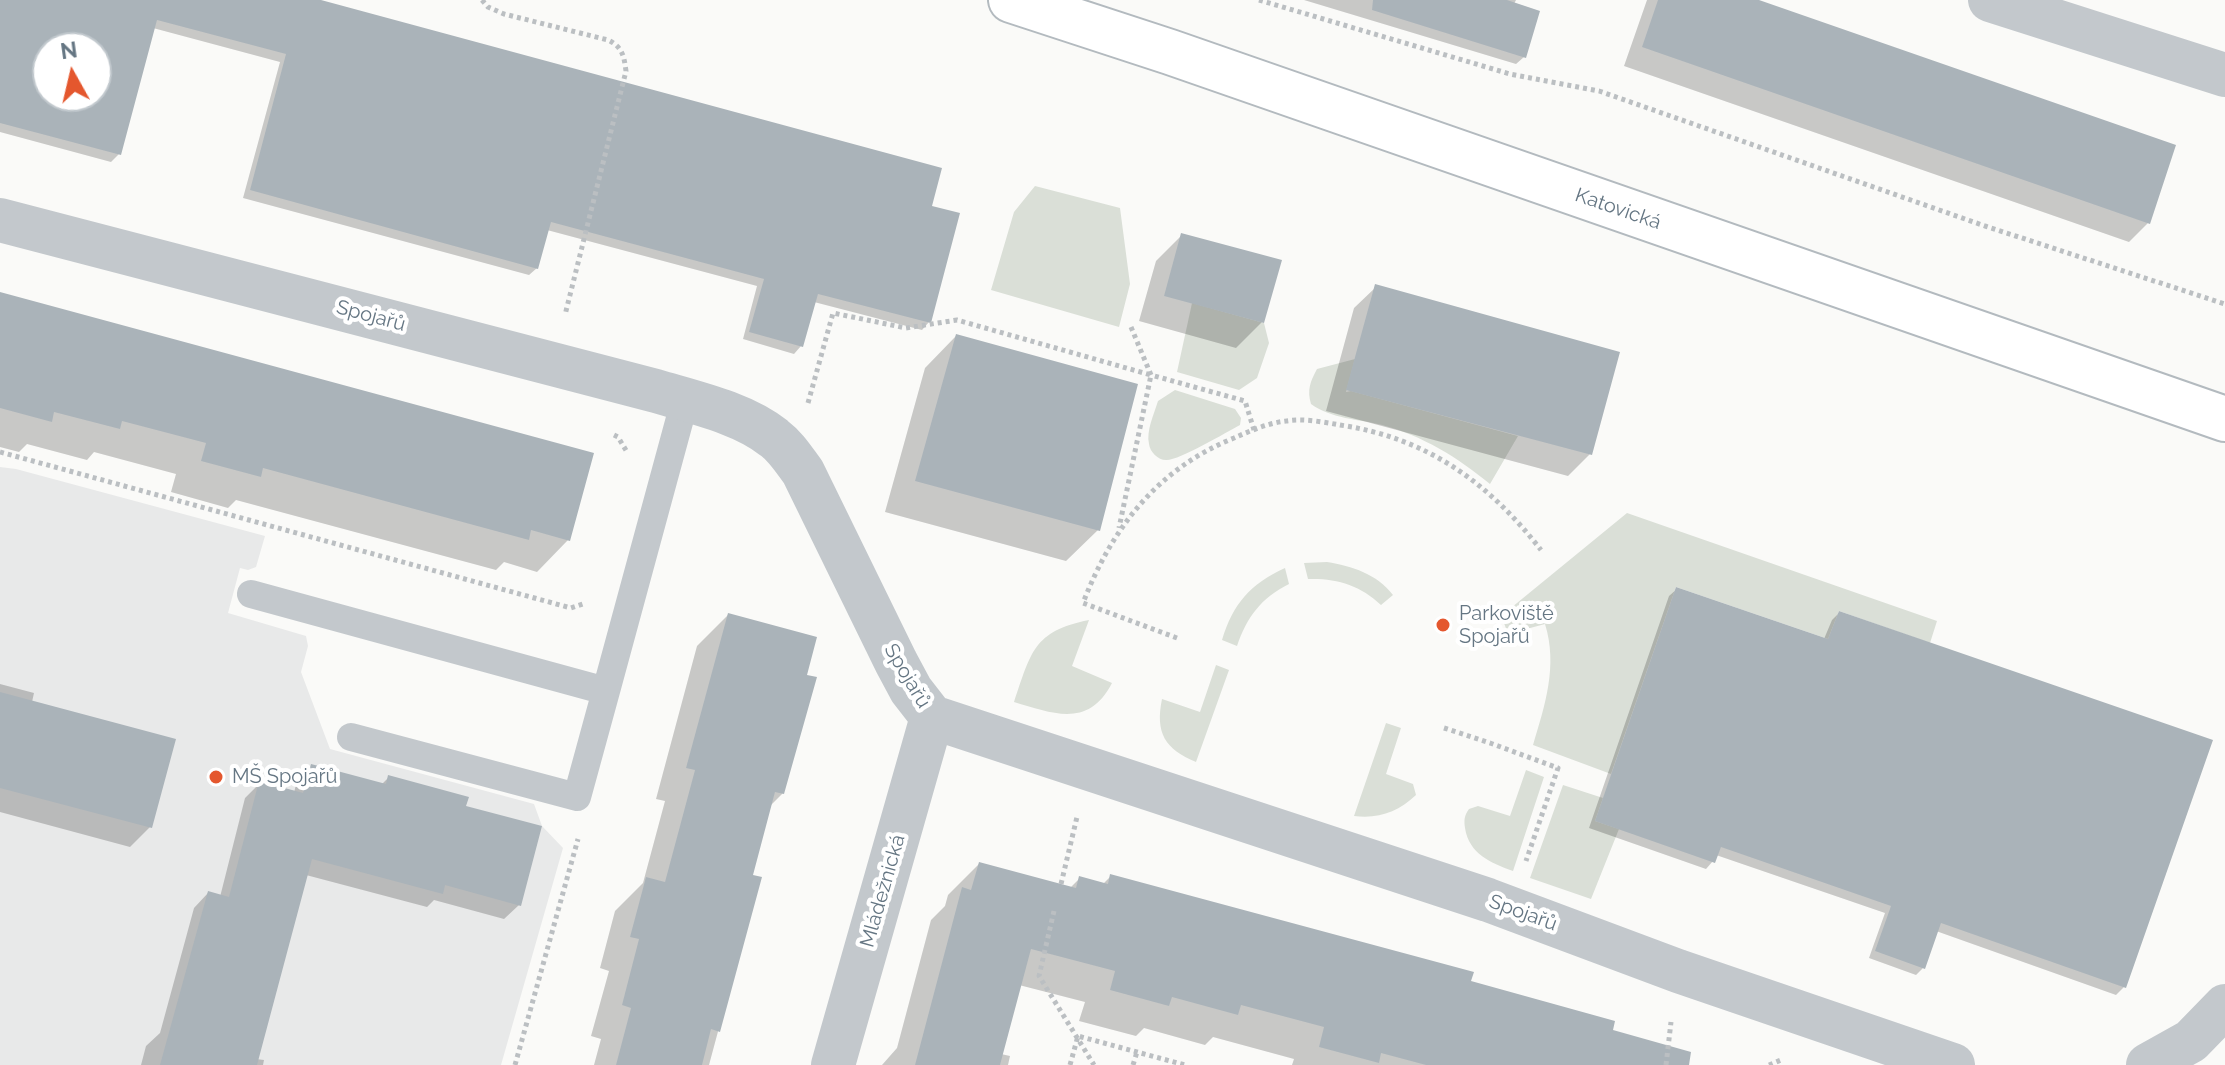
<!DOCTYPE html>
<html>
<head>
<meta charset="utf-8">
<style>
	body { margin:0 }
	#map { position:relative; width:2225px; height:1065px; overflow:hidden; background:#fafaf8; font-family:Raleway,sans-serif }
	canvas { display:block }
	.north { position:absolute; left:32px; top:32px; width:80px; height:80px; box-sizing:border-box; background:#fff; border:2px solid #c1c8cd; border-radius:50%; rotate:352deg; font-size:22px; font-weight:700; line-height:32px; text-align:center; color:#657683 }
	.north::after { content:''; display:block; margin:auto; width:28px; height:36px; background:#e4572e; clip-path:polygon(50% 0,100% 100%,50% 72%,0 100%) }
</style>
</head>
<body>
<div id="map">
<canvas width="2225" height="1065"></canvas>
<div class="north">N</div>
</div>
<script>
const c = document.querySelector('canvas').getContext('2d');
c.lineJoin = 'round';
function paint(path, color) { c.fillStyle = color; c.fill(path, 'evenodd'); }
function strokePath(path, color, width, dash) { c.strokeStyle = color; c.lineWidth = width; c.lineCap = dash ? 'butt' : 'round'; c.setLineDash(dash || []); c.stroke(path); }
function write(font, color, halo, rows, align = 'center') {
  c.font = font + ' Raleway,sans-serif'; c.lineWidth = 8; c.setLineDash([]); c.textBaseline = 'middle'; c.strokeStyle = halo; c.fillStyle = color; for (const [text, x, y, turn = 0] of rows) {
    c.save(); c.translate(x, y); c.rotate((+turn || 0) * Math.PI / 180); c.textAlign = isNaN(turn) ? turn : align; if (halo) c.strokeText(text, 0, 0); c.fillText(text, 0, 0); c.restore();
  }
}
paint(new Path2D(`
	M0,467L16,469L265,536L256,567L248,570L240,568L228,613L306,636L308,646L301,672L330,749L534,804L542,826L563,848L501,1065H0Z`), '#e8e9e9');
paint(new Path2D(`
	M1035,186L1120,208L1130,284L1119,327L991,290L1014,212Z
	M1192,303L1264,323L1269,343L1257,378L1239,390L1177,372Z
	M1355,359L1346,392L1351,391L1518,436L1490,484C1457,457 1423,436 1382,425C1358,419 1332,419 1311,404C1307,390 1310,382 1317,369Z
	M1175,390L1235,409L1241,418L1240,425C1227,432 1178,461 1166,460C1158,460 1150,452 1149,444C1146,431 1154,414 1158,401Z
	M1627,513L1937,621L1930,643L1839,611L1828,639L1676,587L1611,774L1533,745C1545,705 1558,666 1545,624L1508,634L1504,623L1506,612Z
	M1327,562C1352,566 1377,574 1393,595L1381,605C1360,585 1336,578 1308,579L1304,563Z
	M1285,568L1289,584C1261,598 1247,617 1237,646L1222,640C1233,604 1250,584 1285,568Z
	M1089,620L1072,666L1112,683C1089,728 1054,714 1014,702C1031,653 1033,631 1089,620Z
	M1216,665L1229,670L1196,762C1165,749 1155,733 1162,699L1200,712Z
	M1386,723L1401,728L1386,774L1413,784L1416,795C1398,812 1379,819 1354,816Z
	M1526,770L1544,777L1513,871C1491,863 1469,854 1465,828C1464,820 1464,816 1469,809L1478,806L1510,816Z
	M1563,785L1603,798L1595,821L1619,829L1591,899L1530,878Z`), '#dadfd7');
paint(new Path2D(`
	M0,0H314L930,208L929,322L922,330L814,302L801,346L794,354L743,339L757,286L547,230L537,268L529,275L243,198L280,62L153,28L119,154L111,162L0,132ZM48,48H96V96H48Z
	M1304,0H1516L1514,4L1524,57L1516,64Z
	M1647,0H1753L2148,223L2129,242L1624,66Z
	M1182,235L1262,322L1236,348L1139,321L1156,261Z
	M1376,287L1590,454L1568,476L1326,411L1354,308Z
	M0,294L568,540L537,572L504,562L496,570L236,500L228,508L171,492L176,474L94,452L87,460L27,444L19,452L0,447Z
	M956,336L1098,530L1066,561L885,512L925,368Z
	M1677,589L1824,639L1832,620L1839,613L2124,987L2116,995L1936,931L1923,968L1916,975L1869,958L1885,913L1716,855L1713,861L1706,869L1589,828L1669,596Z
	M728,615L783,793L769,807L750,876L759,879L709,1065H594L601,1039L591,1036L609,971L600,968L615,911L643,883L665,801L656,799L697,646Z
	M0,684L34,693L32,702L150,827L130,847L0,812Z
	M312,766L382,784L389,777L464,808L519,905L504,919L434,900L427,907L306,875L256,1059L264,1060L263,1065H141L146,1046L160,1033L194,908L208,893L220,897L245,798L260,783L294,793L297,780Z
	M979,864L1070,888L1080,878L1103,884L1111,876L1468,983L1610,1031L1631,1065H1292L1294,1059L1213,1037L1205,1045L1144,1028L1136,1036L1079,1021L1085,1002L1019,985L1001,1054L1010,1056L1008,1065H882L897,1048L931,920L945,906L948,895Z`), '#0003');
paint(new Path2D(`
	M0,0H321L942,168L932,206L960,213L931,323L818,294L803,347L749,332L764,279L551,222L538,269L250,190L286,54L157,20L121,155L0,123ZM48,48H96V96H48Z
	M1373,0H1507L1540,11L1526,58L1372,10Z
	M1658,0H1759L2176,145L2150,224L1642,47Z
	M1181,233L1282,260L1264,323L1164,296Z
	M1375,284L1620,352L1592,455L1346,390Z
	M0,292L594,453L570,541L531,530L529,540L263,468L261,477L201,461L206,443L122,421L120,429L54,412L52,422L0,408Z
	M956,334L1138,384L1100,531L915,481Z
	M1676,587L1828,639L1839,611L2213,740L2126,988L1941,923L1925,969L1875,951L1891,906L1721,847L1715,863L1595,821Z
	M728,613L817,637L807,675L817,677L784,794L775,792L753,875L762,877L720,1032L711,1029L702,1065H616L631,1008L622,1005L639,939L630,937L646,877L665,882L695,770L686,768Z
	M0,692L176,739L152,828L0,788Z
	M311,764L386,784L388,775L469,797L466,806L542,826L521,906L445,885L443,894L312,859L257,1065H160L208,891L229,897L259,781L303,793Z
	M979,862L1076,888L1079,876L1108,884L1110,874L1474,972L1471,981L1615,1021L1613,1030L1691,1052L1689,1065H1426L1381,1053L1379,1063L1319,1047L1324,1027L1241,1005L1238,1015L1172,997L1169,1006L1110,990L1115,971L1031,949L1000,1065H915L962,887L971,890Z`), '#aab3b9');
const secondary = new Path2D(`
	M1011,0L1170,52L2225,419`);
strokePath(secondary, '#b3babf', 48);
strokePath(new Path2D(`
	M482,0L488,7L504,14L608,40C623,47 624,57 626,71L565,315
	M1259,0L1510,74L1599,91L1985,226L2225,304
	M1131,327L1151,375L1245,401L1254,430
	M808,403L833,313L906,328L957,320L1151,375L1119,528
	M614,435L618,437L627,452
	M0,452L571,608L586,603
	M1177,638L1083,603C1112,528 1157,469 1234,438C1250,431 1268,423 1286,421C1303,418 1323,422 1340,425C1427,438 1488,482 1541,550
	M1444,728L1490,743L1558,768L1526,861
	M1061,884L1077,817
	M1054,911L1039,976L1094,1065
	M515,1065L578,839
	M1070,1065L1078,1036L1185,1065
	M1133,1065L1137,1052
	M1666,1065L1671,1022
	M1769,1065L1781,1060`), '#bbbfc2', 5, [4, 4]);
strokePath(new Path2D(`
	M251,594L606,691L685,400
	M351,737L577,797L606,691`), '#c3c8cc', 28);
strokePath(new Path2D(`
	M1990,0L2225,75
	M0,220L656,391C693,402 743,413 774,438C786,447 794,460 803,472L896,662L911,690L932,717L1488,900L1678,971L1953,1065
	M833,1065L932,717
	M2148,1065L2191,1041L2225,1006`), '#c3c8cc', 44);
strokePath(secondary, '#fff', 44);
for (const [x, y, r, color] of [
	[1443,625,8,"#e4572e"],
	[216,777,8,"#e4572e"]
]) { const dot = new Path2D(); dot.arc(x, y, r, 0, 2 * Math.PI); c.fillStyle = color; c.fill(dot); strokePath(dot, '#fff', 3); }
write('20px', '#657683', '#fff', [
	["Katovická",1618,209,19],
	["Spojařů",371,316,15],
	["Spojařů",907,676,59],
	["Mládežnická",883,891,-74],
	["Spojařů",1523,913,20]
]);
write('20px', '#657683', '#fff', [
	["Parkoviště",1459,614],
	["Spojařů",1459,637],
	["MŠ Spojařů",232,777]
], 'left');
</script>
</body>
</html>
